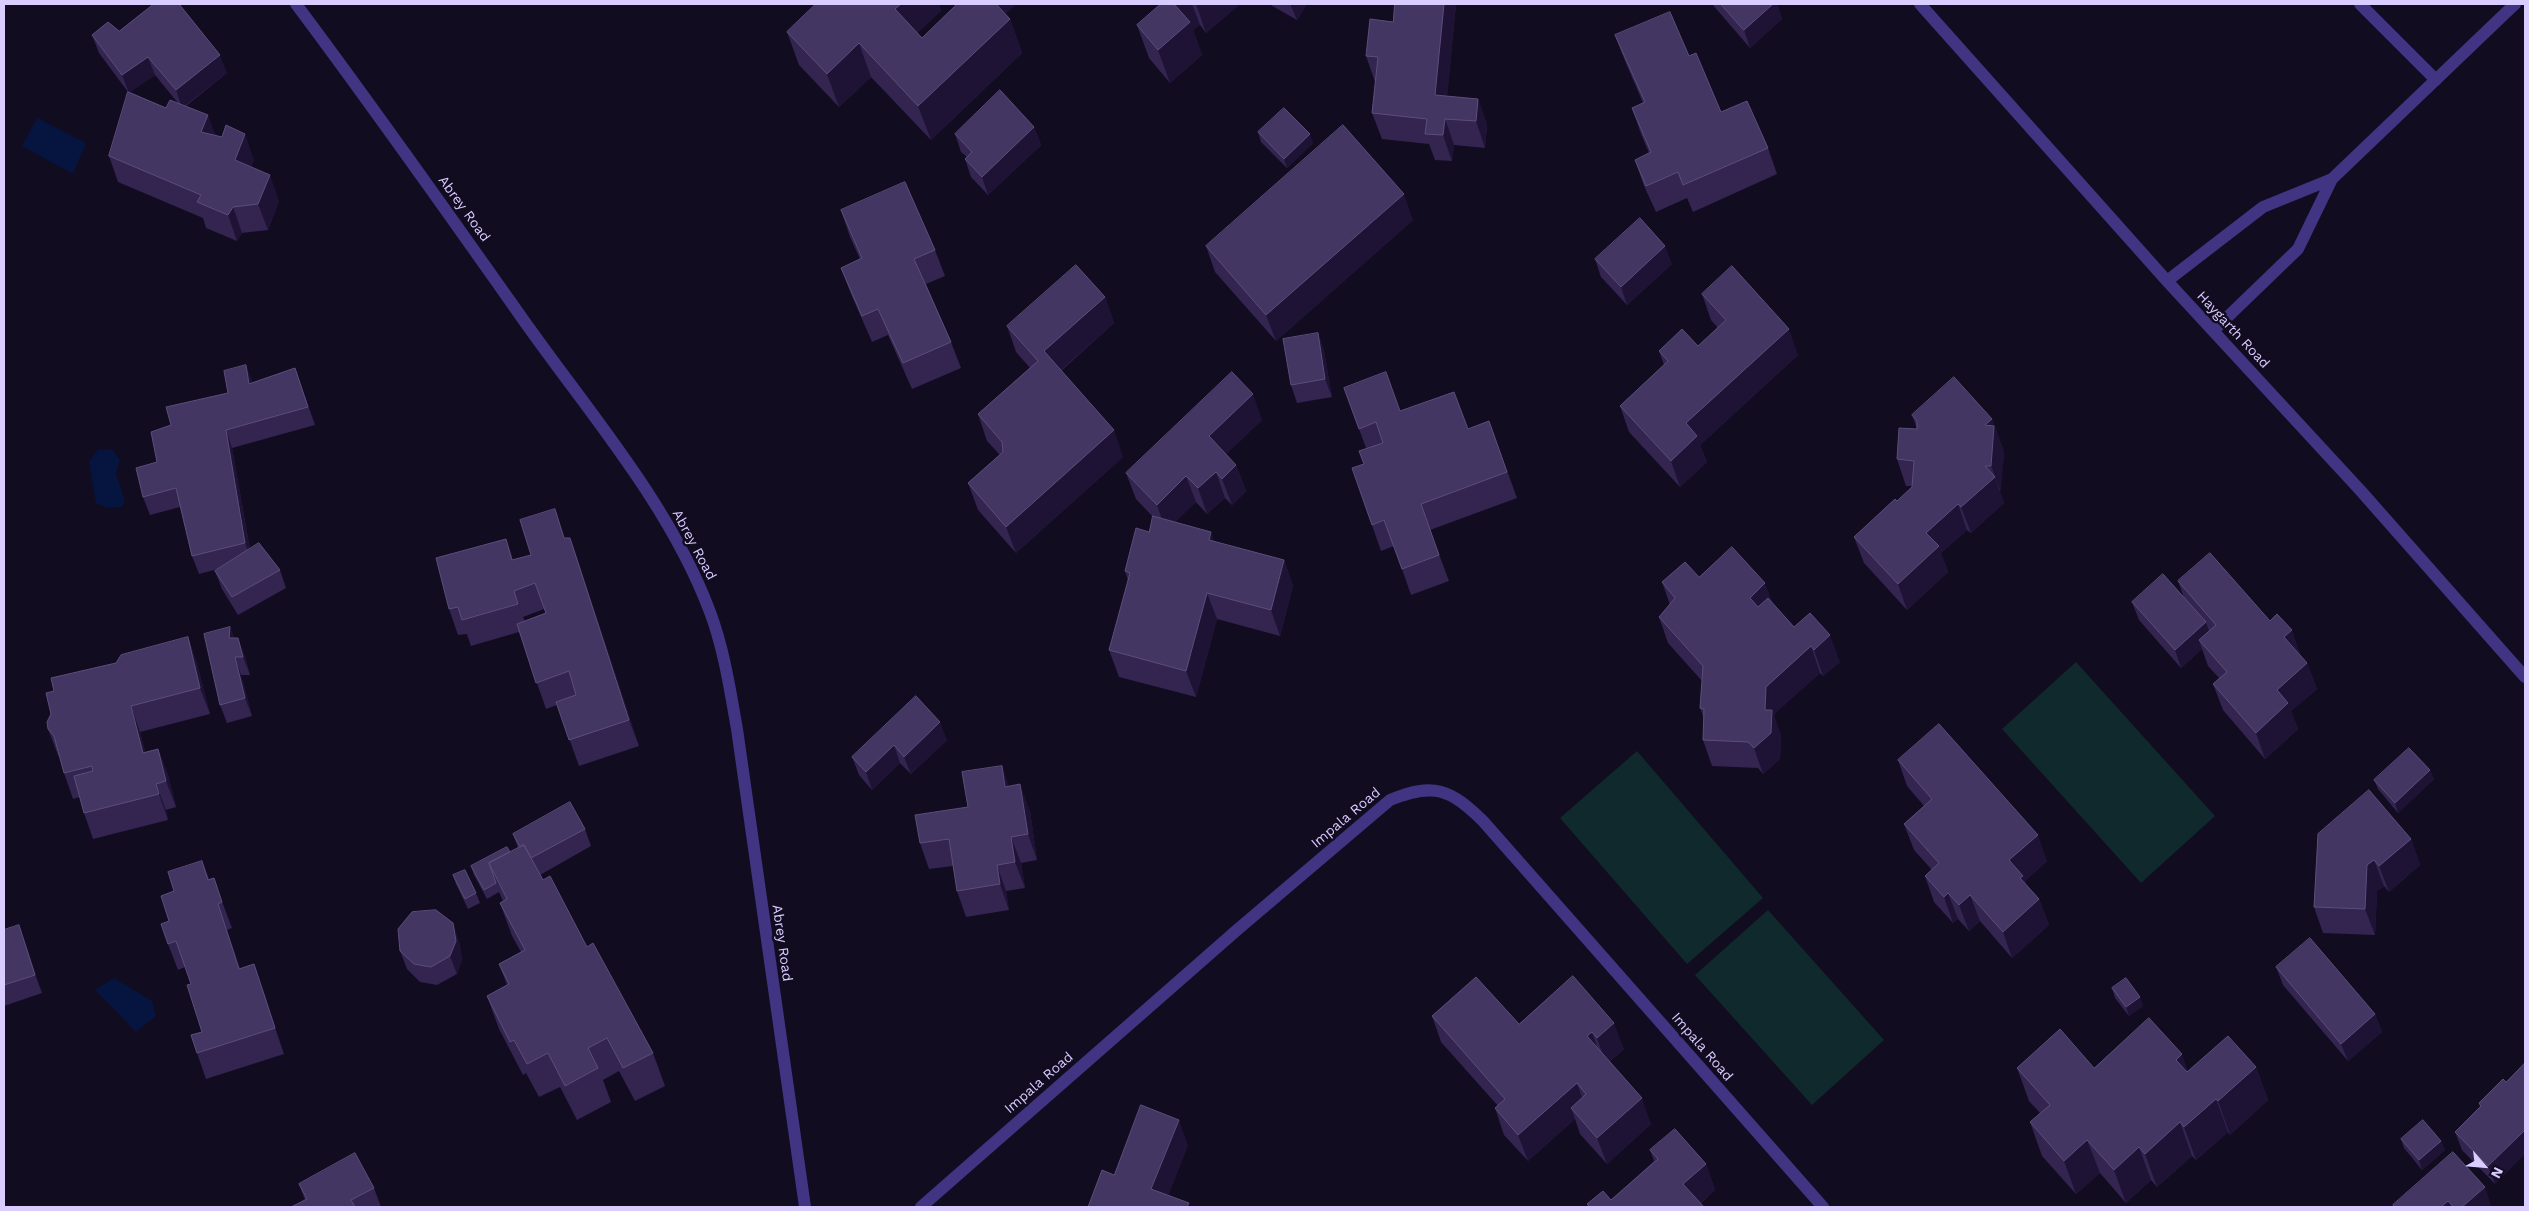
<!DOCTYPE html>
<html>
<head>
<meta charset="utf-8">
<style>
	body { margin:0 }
	#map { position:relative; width:2529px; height:1211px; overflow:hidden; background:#120c21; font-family:"Work Sans",sans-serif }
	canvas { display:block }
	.frame { position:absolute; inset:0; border:5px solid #d9ccff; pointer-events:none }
	.north { position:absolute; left:2459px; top:1141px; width:50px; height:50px; -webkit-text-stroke:4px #120c21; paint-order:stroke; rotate:117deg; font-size:14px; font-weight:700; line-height:20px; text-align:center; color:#d9ccff }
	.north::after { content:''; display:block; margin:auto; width:18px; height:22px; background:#d9ccff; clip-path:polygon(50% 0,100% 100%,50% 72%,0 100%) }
</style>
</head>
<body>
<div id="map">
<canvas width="2529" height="1211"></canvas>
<div class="frame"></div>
<div class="north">N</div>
</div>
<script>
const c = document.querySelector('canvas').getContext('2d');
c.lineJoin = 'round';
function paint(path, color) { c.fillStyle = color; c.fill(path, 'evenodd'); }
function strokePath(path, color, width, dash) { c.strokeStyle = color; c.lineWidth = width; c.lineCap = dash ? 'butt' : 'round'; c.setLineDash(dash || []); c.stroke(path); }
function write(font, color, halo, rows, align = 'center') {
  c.font = font + ' "Work Sans",sans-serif'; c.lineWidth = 5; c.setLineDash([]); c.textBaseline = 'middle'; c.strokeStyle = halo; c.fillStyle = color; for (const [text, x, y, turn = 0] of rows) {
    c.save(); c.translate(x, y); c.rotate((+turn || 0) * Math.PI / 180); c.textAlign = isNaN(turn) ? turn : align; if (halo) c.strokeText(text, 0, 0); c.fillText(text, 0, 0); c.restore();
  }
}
paint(new Path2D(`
	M2076,662L2215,816L2141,883L2002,729Z
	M1637,751L1763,898L1687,964L1560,818Z
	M1768,910L1884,1040L1812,1105L1695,975Z`), '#0f292c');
paint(new Path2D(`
	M37,118L86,143L73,174L22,146Z
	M112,449L120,460L116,474L125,501L122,507L107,508L96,503L89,461L98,450Z
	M114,978L152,1001L156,1016L136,1032L95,990Z`), '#061440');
strokePath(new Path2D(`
	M296,4C371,104 443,206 515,308C582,405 668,500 710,612C724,649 730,690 737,729L805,1207
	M1920,4L2167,281L2360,490L2525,677
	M2360,4L2436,80
	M2167,281L2263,207L2332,179
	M2214,330L2298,249L2332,179L2515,4
	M921,1207L1237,930L1390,800C1434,782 1450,789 1483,821L1823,1207`), '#413483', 12);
paint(new Path2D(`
	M816,4H939L941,11L917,33L922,38L1016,4L1005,14L1010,19L1022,53L931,140L871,77L839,107L799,65L787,32Z
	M1161,4H1240L1206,33L1200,25L1193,30L1202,55L1170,83L1149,58L1137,25Z
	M1269,4H1307L1297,20Z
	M1395,4H1456L1447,96L1478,99L1487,125L1485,148L1454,145L1452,161L1435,160L1429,144L1382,139L1372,113L1375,82L1366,56L1393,22Z
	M1712,4H1777L1782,19L1750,48Z
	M119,31L227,73L186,106L216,135L254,160L251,167L279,201L268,230L242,233L237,241L206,228L203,218L118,182L109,156L128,92L99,53L92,35ZM155,75L178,103L166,108L130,92Z
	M1615,35L1689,56L1721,112L1768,148L1777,174L1693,212L1687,198L1656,212L1644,186L1635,160L1649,153L1641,134L1632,108L1643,103L1625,61Z
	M1034,127L1041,145L988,195L971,177L965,159L967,157L961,152L955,134Z
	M1258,132L1313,143L1287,168L1261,142Z
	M841,210L935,250L945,276L926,284L951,342L961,368L912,389L888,335L872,342L851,294L841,268L860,259L850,237Z
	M1413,220L1276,341L1215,272L1206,246Z
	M1595,259L1672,264L1627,305L1601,277Z
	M1702,294L1798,355L1700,445L1707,462L1680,487L1629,432L1620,406L1664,365L1659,351L1698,346L1718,328L1711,320Z
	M1105,297L1114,323L1061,371L1123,457L1016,553L978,510L968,483L1000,455L987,441L978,414L1030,368L1016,352L1007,326Z
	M1318,333L1324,351L1332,397L1297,403L1291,385Z
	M295,368L315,425L232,448L250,549L280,570L286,588L238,615L222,589L215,571L218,569L199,574L192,556L180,507L150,515L143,497L171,425L228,393L253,382Z
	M1344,388L1400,411L1468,429L1489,421L1517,498L1430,530L1449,581L1411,595L1394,546L1381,551L1352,468L1364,464L1366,448Z
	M1912,415L1992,419L2004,452L2000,492L2004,503L1971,533L1967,530L1941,553L1948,572L1907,610L1864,563L1854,537L1897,501L1912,487V486H1906L1897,459L1917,429Z
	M1262,420L1226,454L1236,465L1246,491L1232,505L1225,498L1207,514L1196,502L1175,522L1215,542L1284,560L1293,586L1280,636L1217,619L1196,697L1119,677L1109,650L1128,581L1125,571L1149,532L1153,517L1136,499L1126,473Z
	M565,538H570L579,564L639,746L579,766L557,705L546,709L519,632L471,646L467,634L458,635L449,609L506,539L513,560L531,555ZM544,609L546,613L525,621L523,617Z
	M1699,577L1773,604L1794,627L1840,662L1823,676L1820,673L1775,713V719L1781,736L1780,759L1763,774L1758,768L1712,766L1703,740L1704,718L1700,708L1702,681L1668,643L1659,617L1670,605L1662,582Z
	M2178,581L2301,656L2307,663L2317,689L2291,711L2298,729L2265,759L2223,710L2213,684L2219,678L2208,666L2202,649L2181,668L2139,620L2132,602L2184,598Z
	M230,627L234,638L245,656L250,675H241L252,716L227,723L220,705Z
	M188,637L197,664L210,714L140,732L145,752L158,749L168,775L176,807L166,810L168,820L93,839L84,813L80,797L73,799L64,773L60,758L58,755L48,729L51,714L54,691L116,663Z
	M916,696L947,740L911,774L900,763L872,790L859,775L852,757Z
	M1898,760L2047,861L2025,881L2026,884L2039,899L2049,925L2012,958L1980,921L1969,931L1958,919L1953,923L1934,902L1925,876L1932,870L1914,850L1904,824L1924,806L1907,786Z
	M2430,770L2434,779L2398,813L2378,789L2374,780Z
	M1009,786L1030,811L1037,860L1021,863L1025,888L1006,891L1009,910L966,917L957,891L953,866L929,869L920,843L968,807Z
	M585,829L591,846L540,875L587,947L653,1053L665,1086L635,1101L619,1071L603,1080L611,1102L577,1120L560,1087L539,1097L526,1073L523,1075L499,1029L487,996L507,985L499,964L521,952L512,936L500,903L503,901L499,892L487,899L474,875L471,866L510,852L518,848L513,834Z
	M2318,834L2411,839L2420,865L2389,892L2384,886L2377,891L2375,935L2323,933L2314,907Z
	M202,861L209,879L214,878L223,904L232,928L227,930L240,968L263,990L284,1054L206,1079L197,1053L202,1032L191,984L185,967L178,970L168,944L174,891Z
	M453,875L476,893L480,903L468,909L456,884Z
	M4,930L25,943L42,993L4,1006Z
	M459,941L462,959L457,974L437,985L420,982L407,969L400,951Z
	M2276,967L2375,1014L2382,1032L2348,1061L2283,985Z
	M1573,976L1624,1049L1609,1062L1651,1124L1607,1164L1580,1134L1575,1119L1528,1161L1504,1135L1495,1108L1498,1106L1441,1042L1432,1016L1519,1024Z
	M2112,988L2143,1006L2129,1016L2115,998Z
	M2256,1067L2268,1100L2230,1135L2228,1132L2196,1160L2192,1156L2157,1187L2151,1180L2126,1203L2100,1173L2076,1194L2042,1156L2030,1122L2040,1113L2029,1101L2017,1068H2094L2188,1071Z
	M2503,1079L2495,1184L2462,1150L2455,1132L2480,1107L2479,1103Z
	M2401,1139L2441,1141L2445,1150L2422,1170L2404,1148Z
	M1650,1150L1706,1164L1715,1190L1700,1204L1704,1207H1588L1587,1204L1611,1200L1654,1161Z
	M299,1184L374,1188L381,1207H291L305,1200Z`), '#332450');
paint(new Path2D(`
	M901,4H939L941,11L907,43L895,9Z
	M988,4H1016L995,24Z
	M1174,4H1192L1200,25L1193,30L1202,55L1170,83L1158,50Z
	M1196,4H1240L1206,33Z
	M1290,4H1307L1297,20Z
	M1444,4H1456L1445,119L1454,145L1452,161L1443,135L1435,95Z
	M1770,4H1777L1782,19L1750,48L1744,30Z
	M1010,19L1022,53L931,140L918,106Z
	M859,43L871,77L839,107L827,74Z
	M220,55L227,73L182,108L176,90Z
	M148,57L155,75L129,93L122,75Z
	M1478,99L1487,125L1485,148L1476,121Z
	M208,115L218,141L201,132Z
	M1034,127L1041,145L988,195L982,177Z
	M245,134L254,160L244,186L235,160Z
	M1310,134L1313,143L1287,168L1284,159Z
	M270,175L279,201L268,230L258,204Z
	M1404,194L1413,220L1276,341L1266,315Z
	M233,207L242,233L237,241L228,215Z
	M1665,246L1672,264L1627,305L1621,287Z
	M1105,297L1114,323L1053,377L1044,351Z
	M1789,329L1798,355L1700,445L1707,462L1680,487L1671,461L1686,423Z
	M1318,333L1324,351L1332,397L1325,379Z
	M246,365L253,383L249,384Z
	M1253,394L1262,420L1218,462L1209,436Z
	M1992,419L2004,452L2001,492L1991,466L1985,425Z
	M226,430L232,448L252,561L245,543Z
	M1114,430L1123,457L1016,553L1006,527Z
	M1236,465L1246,491L1232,505L1222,479Z
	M1216,472L1225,498L1207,514L1198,488Z
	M1186,476L1196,502L1166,531L1157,505Z
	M1995,477L2004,503L1971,533L1961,507Z
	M1958,504L1967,530L1941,553L1948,572L1907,610L1898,584L1926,533Z
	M555,509L564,535L574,565L564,538Z
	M1211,532L1220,558L1209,540Z
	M570,538L579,564L639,746L629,720Z
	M1284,560L1293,586L1280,636L1271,610Z
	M1765,583L1775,609L1759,624L1750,598Z
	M1207,593L1217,619L1196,697L1186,671Z
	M2206,622L2212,640H2199L2202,649L2181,668L2175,650Z
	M230,627L237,645L229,638Z
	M2292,630L2301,656L2284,637Z
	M1830,635L1840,662L1823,676L1814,650Z
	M188,637L197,664L210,714L200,688Z
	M238,638L245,656L250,675L243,657Z
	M1811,646L1820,673L1775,713V719L1781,736L1780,759L1763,774L1754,748L1766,687Z
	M235,657L241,675L252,716L245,698Z
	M2307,663L2317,689L2291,711L2298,729L2265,759L2256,733L2277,690Z
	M131,706L140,732L152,779L143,753Z
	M940,722L947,740L911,774L904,757Z
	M894,745L900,763L872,790L866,772Z
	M158,749L168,775L176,807L166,781Z
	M1002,766L1011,792L1005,787Z
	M2430,770L2434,779L2398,813L2395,803Z
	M156,784L166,810L168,820L159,794Z
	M1020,784L1030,811L1037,860L1028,834Z
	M2038,835L2047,861L2025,881L2032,902L2009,860Z
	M1011,837L1021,863L1025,888L1015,862Z
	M2411,839L2420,865L2389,892L2379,866Z
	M2374,860L2384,886L2377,891L2375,935L2365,909L2367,865Z
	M997,865L1006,891L1009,910L1000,884Z
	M1948,893L1958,919L1953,923L1944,897Z
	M1970,895L1980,921L1969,931L1959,905Z
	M2039,899L2049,925L2012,958L2003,932Z
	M218,904L227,930L249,995L239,969Z
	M453,923L459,941L462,959L457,974L450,956Z
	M19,925L25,943L42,993L35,975Z
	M254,964L263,990L284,1054L275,1028Z
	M2140,997L2143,1006L2129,1016L2126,1007Z
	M2375,1014L2382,1032L2348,1061L2341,1044Z
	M1614,1023L1624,1049L1606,1064L1597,1038Z
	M1592,1032L1601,1058L1587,1036Z
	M2182,1054L2194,1088L2176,1060Z
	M2256,1067L2268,1100L2230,1135L2218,1101Z
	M1577,1083L1586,1109L1571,1108L1575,1119L1528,1161L1518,1135Z
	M1642,1098L1651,1124L1607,1164L1597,1138Z
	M2216,1099L2228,1132L2196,1160L2184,1127Z
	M1179,1120L1188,1146L1164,1207L1151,1189Z
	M2180,1122L2192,1156L2157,1187L2145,1154Z
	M2525,1130V1154L2495,1184L2488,1166Z
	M2087,1140L2100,1173L2076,1194L2064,1161Z
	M2441,1141L2445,1150L2422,1170L2419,1160Z
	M2139,1147L2151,1180L2126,1203L2114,1170Z
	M1706,1164L1715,1190L1696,1207L1683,1184Z
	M2485,1187L2491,1205L2488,1207H2462Z
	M2448,1201L2450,1207H2441Z`), '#1e1335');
const building = new Path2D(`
	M154,4H179L220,55L176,90L148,57L122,75L92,35L108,22L119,31Z
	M816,4H901L895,9L922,38L957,4H996L1010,19L918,106L859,43L827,74L787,32Z
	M1161,4H1174L1190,22L1158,50L1137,25Z
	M1395,4H1444L1435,95L1478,99L1476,121L1445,119L1443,135L1425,134L1427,119L1372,113L1378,57L1366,56L1370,19L1393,22Z
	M1721,4H1773L1744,30Z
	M1670,12L1689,56L1696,53L1721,112L1747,101L1768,148L1683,185L1678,172L1646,186L1635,160L1651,152L1632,108L1645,102L1615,35Z
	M1000,90L1034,127L982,177L965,159L972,152L955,134Z
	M128,92L166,108L170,100L208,115L201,132L222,137L226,125L245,134L235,160L270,175L258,204L233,207L228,215L197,202L201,195L109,156Z
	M1284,108L1310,134L1284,159L1258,132Z
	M1343,125L1404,194L1266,315L1206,246Z
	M905,182L935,250L914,259L951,342L903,363L878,309L862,316L841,268L862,258L841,210Z
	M1640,218L1665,246L1621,287L1595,259Z
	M1076,265L1105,297L1044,351L1114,430L1006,527L968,483L1003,452L1002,442L978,414L1038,361L1007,326Z
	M1732,266L1789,329L1686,423L1697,436L1671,461L1620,406L1668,361L1659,351L1682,329L1698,346L1726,320L1702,294Z
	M1318,333L1325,379L1291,385L1283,339Z
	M246,365L249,384L295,368L308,407L226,430L245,543L192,556L176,488L143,497L136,468L157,462L151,432L171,425L166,407L228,393L224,371Z
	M1232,372L1253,394L1209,436L1236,465L1222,479L1216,472L1198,488L1186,476L1157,505L1126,473Z
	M1386,372L1400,411L1454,392L1468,429L1489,421L1507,472L1421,504L1439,555L1402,569L1384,520L1372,525L1352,468L1364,464L1359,451L1383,443L1376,422L1359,429L1344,388Z
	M1954,377L1992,419L1985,425L1994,426L1991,466H1985L1995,477L1961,507L1958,504L1926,533L1939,546L1898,584L1854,537L1895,499L1897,501L1912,487L1914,461L1897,459L1899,428L1917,429V421L1912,415Z
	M555,509L564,538H570L629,720L569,740L556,702L576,695L569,671L536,683L517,624L546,613L535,583L514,591L518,604L462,620L458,607L449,609L436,558L506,539L512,560L531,555L520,520Z
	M1153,516L1211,532L1209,540L1284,560L1271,610L1207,593L1186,671L1109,650L1130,573L1125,571L1136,528L1149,532Z
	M259,543L280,570L232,597L215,571Z
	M1732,547L1765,583L1750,598L1758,607L1768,598L1794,627L1810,613L1830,635L1814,650L1811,646L1766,687L1765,710H1772L1771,733L1754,748L1748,742L1703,740L1704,709L1700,708L1703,666L1659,617L1675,598L1662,582L1685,562L1699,577Z
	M2210,553L2270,621L2277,614L2292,630L2284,637L2307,663L2277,690L2288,703L2256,733L2213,684L2227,672L2199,640L2216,625L2178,581Z
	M2163,574L2206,622L2175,650L2132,602Z
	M230,627L229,638H238L243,657H235L245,698L220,705L204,634Z
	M188,637L200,688L131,706L143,753L158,749L166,781L156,784L159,794L84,813L74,776L93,771L92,766L64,773L54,736L48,729L47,722L51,714L46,693L54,691L51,678L116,663L121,655Z
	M916,696L940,722L904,757L894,745L866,772L852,757Z
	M1939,724L2038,835L2009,860L2023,876L2020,878L2039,899L2003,932L1970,895L1959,905L1948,893L1944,897L1925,876L1939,863L1904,824L1932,799L1898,760Z
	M2409,748L2430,770L2395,803L2374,780Z
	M1002,766L1005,787L1020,784L1028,834L1011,837L1015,862L997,865L1000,884L957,891L949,839L920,843L915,815L968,807L962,772Z
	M2369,790L2411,839L2379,866L2374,860L2367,865L2365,909L2314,907L2318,834Z
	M570,802L585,829L531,858L524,845L520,847L513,834Z
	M524,845L543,880L550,876L587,947L593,943L653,1053L623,1068L607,1038L588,1048L598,1068L565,1086L548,1053L527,1064L514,1040L510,1042L487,996L509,984L499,964L525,950L500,903L507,899L489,863Z
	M507,847L510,852L489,863L496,883L484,890L471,866Z
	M202,861L208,880L214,878L222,902L218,904L239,969L254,964L275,1028L197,1053L191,1035L202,1032L187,985L191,984L176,941L168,944L161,924L169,921L161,896L174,891L168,872Z
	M465,870L476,893L465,899L453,875Z
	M436,910L453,923L456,941L450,956L431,967L414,964L400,951L398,929L412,912Z
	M19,925L35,975L4,985V930Z
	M2310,938L2375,1014L2341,1044L2276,967Z
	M1573,976L1614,1023L1597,1038L1592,1032L1587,1036L1642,1098L1597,1138L1571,1108L1586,1094L1577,1083L1518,1135L1495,1108L1505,1099L1432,1016L1476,977L1519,1024Z
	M2126,978L2140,997L2126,1007L2112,988Z
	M2149,1018L2182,1054L2176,1060L2187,1072L2228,1036L2256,1067L2218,1101L2216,1099L2184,1127L2180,1122L2145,1154L2139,1147L2114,1170L2087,1140L2064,1161L2030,1122L2050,1105L2017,1068L2060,1029L2094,1068Z
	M2525,1063V1130L2488,1166L2455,1132L2481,1106L2479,1103L2503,1079L2506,1082Z
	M1141,1105L1179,1120L1151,1189L1189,1203L1187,1207H1088L1102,1170L1114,1175Z
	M2423,1120L2441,1141L2419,1160L2401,1139Z
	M1675,1129L1706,1164L1683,1184L1704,1207H1590L1587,1204L1603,1191L1611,1200L1658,1159L1650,1150Z
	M2453,1152L2485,1187L2462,1207H2453L2448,1201L2441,1207H2395L2393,1205Z
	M355,1153L374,1188L351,1200L355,1207H291L307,1199L299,1184Z`);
paint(building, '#443663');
strokePath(building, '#5c4d7b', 1);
write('14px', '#d9ccff', '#120c21', [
	["Abrey Road",464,209,54],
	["Haygarth Road",2233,330,47],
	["Abrey Road",694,545,62],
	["Impala Road",1346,818,-40],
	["Abrey Road",782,943,82],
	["Impala Road",1702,1047,49],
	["Impala Road",1039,1083,-41]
]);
</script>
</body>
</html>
